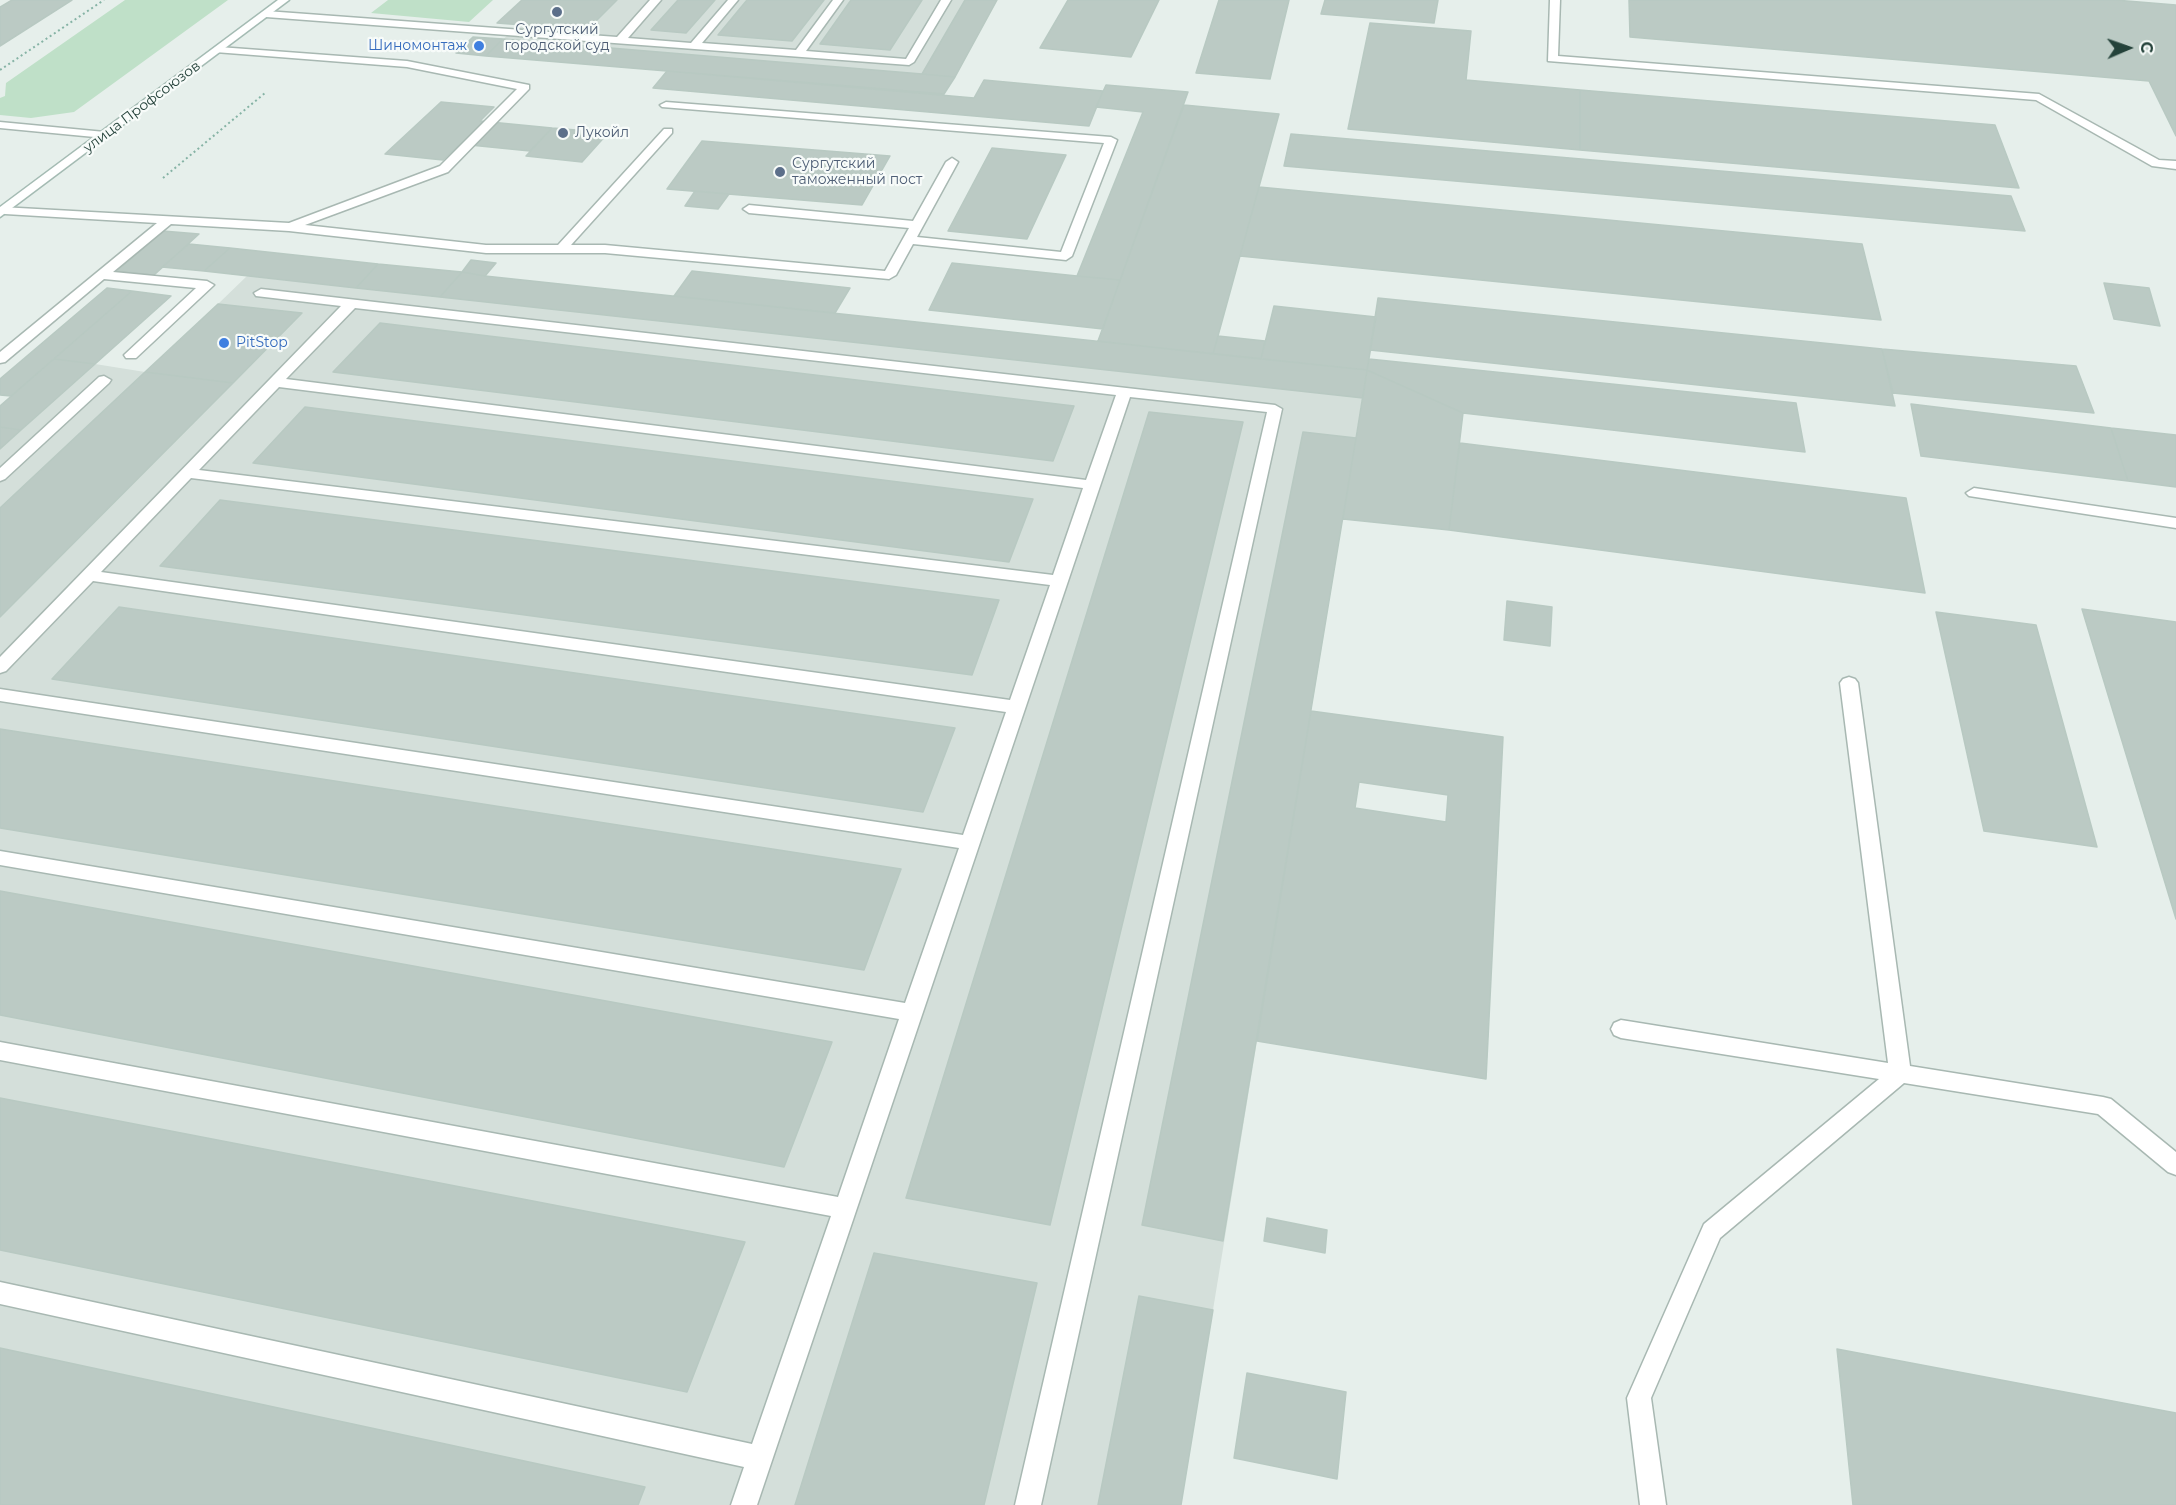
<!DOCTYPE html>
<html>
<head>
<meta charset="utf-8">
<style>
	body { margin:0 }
	#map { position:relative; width:2176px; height:1505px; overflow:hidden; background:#e6efeb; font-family:Montserrat,sans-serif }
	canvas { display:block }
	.north { position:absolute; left:2098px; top:18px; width:60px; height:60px; -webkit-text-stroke:4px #f7fbf9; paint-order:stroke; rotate:88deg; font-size:16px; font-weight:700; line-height:24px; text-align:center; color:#24423a }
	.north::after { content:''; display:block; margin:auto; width:21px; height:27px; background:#24423a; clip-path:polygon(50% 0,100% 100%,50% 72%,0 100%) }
</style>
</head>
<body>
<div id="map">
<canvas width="2176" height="1505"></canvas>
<div class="north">С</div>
</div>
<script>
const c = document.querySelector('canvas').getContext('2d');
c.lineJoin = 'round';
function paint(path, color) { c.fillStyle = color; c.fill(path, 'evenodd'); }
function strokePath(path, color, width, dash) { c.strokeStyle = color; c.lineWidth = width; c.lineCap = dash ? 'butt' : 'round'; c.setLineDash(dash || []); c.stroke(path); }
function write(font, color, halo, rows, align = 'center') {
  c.font = font + ' Montserrat,sans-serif'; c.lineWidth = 4.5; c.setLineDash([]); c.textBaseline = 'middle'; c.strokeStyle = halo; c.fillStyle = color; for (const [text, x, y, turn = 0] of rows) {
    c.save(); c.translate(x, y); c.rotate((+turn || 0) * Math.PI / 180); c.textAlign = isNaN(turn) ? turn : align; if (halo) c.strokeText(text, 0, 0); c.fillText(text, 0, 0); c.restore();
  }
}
paint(new Path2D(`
	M617,0H997L944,94L486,56L518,25L587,30Z
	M247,276L440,297L485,276L1367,370L1181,1505H0V449L95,364L145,372L301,313L218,304Z`), '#d4dfda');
paint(new Path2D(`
	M125,0H228L74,112L31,118L0,115V98L5,96L6,83Z
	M388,0H493L469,22L371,13Z`), '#bfe0c8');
const building = new Path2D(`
	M12,0H72L0,46V7Z
	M522,0H617L587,30L497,23Z
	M678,0H715L686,33L651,30Z
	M747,0H824L792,41L718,35Z
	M851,0H922L890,50L820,44Z
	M965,0H997L955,77L922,74Z
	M1068,0H1159L1131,57L1040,48Z
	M1219,0H1289L1270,79L1196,73Z
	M1325,0H1438L1434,23L1321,14Z
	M1629,0H2115L2176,5V136L2149,81L1630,37Z
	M1370,23L1471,31L1466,80L1580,90V150L1348,129Z
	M473,37L503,39L486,56L456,53Z
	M503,39L922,74L955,77L944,94L486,56Z
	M667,71L974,98L984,80L1103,91L1089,126L653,88Z
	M1106,85L1188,92L1120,280L1077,276L1143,112L1096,107Z
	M1580,90L1995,125L2019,188L1580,150Z
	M441,102L494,107L480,121L552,128L530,151L460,144L443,160L385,154Z
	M1184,105L1279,114L1213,354L1098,341Z
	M552,128L565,129L608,133L582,162L526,156Z
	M1291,134L2011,196L2025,231L1284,166Z
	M702,141L890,156L862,205L667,189Z
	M992,148L1066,155L1027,239L948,231Z
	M1259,187L1862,244L1881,320L1240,256Z
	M695,191L729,194L718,209L685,206Z
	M163,231L199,234L154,275L117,271Z
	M189,244L230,248L204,271L162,267Z
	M230,248L378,264L356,288L204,271Z
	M471,260L496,263L485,276L462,272Z
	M952,263L1077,276L1120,280L1103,329L929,310Z
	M378,264L462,272L440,297L356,288Z
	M692,271L850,288L835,313L674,296Z
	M462,272L485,276L1367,370L1363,398L440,297Z
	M2104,283L2149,288L2160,326L2114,319Z
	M107,288L132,291L11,396L0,395V379Z
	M132,291L171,296L95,364L54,359Z
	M1378,298L1882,349L1895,406L1370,350Z
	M218,304L302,313L233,383L145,372Z
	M1274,306L1376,317L1367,370L1261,359Z
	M380,323L1074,406L1053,461L333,372Z
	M1218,336L1265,341L1261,359L1213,354Z
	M1882,349L2076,366L2094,413L1893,393Z
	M54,359L95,364L21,430L0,427V406Z
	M1369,359L1796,403L1805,452L1463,413L1367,370Z
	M1367,370L1463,413L1449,530L1343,519Z
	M145,372L233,383L0,617V508Z
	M1911,404L2111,428L2128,481L1921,456Z
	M305,407L1033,499L1009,562L253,463Z
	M1149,412L1243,422L1050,1225L906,1198Z
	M0,427L21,430L0,449Z
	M2111,428L2176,435V487L2128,481Z
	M1303,432L1356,438L1223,1241L1142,1225Z
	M1460,443L1906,498L1925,593L1449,530Z
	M220,500L999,600L972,675L160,566Z
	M1507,601L1552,607L1550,646L1504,640Z
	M119,607L955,728L923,812L52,679Z
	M2082,609L2176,622V919Z
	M1936,612L2036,625L2097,847L1984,831Z
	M1311,711L1503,737L1486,1079L1257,1041Z
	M0,729L901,869L864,970L0,828Z
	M1359,782L1448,795L1446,822L1355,808Z
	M0,891L832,1042L784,1167L0,1015Z
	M0,1098L745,1242L687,1392L0,1250Z
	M1267,1218L1327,1230L1325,1253L1264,1241Z
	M874,1253L1037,1283L984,1505H795Z
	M1139,1296L1213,1310L1181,1505H1098Z
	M0,1348L645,1487L638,1505H0Z
	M1837,1349L2176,1413V1505H1853Z
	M1247,1373L1346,1392L1337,1479L1234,1458Z`);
paint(building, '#bbcac4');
strokePath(building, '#b8c9c2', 1.5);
const service = new Path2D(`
	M650,0H661L628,38L691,43L728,0H738L702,43L796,50L833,0H843L806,51L906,59L941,0H951L914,62L909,65L266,17L261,14L266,11L617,37Z
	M1550,0H1560L1558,56L2039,94L2159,160L2176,161V169L2152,166L2036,100L1548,61Z
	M219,47L407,61L529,85V89L448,172L305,225L486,245H558L664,129H672V133L571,245H605L885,271L909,228L749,213L743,209L749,205L913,221L946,162L952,158L958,162L917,237L1061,252L1104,143L662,107L660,105L666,102L1111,137L1117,140L1072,256L1066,260L913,244L896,275L889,279L605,253H486L289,231L171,224L113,272L207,281L214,285L136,358H126L124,355L196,288L104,279L5,362L0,363V352L157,223L5,214L1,213V207L289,223L440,166L517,89L407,67L215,52V48Z
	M0,122L105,132L111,135L105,138L0,128Z
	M261,289L1275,405L1282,409L1041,1505H1015L1267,412L1130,397L757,1505H731L744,1467L0,1304V1282L752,1444L831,1216L0,1060V1042L838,1197L899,1019L0,865V851L905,1003L959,848L0,701V689L963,835L1006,712L93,581L6,671L0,673V657L341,306L256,296L254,293ZM355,308L1116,395L1086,480L286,379ZM279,387L1083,488L1053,575L199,470ZM191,478L1050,585L1010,700L101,572Z
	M104,376L111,380L109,383L5,479L0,481V468L99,377Z
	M1974,488L2176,518V528L1969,496L1966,493Z
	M1849,677L1855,679L1858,683L1910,1066L2103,1097L2111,1099L2176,1152V1175L2168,1172L2098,1114L1904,1083L1720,1238L1651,1398L1666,1505H1640L1627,1398L1704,1224L1879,1079L1621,1038L1614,1035L1611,1029L1614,1023L1621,1020L1888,1063L1840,683L1843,679Z`);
const secondary = new Path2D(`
	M278,0H289L0,217V207Z`);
strokePath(service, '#a8b8b2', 3);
strokePath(secondary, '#a4bbb3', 3);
strokePath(new Path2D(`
	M0,70L104,0
	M163,178L265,93`), '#86b3a5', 2, [2, 3]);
paint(service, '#fff');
paint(secondary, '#fff');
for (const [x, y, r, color] of [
	[557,12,6,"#5c6f8a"],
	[479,46,6,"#3f7fe0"],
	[563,133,6,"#5c6f8a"],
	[780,172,6,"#5c6f8a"],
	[224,343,6,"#3f7fe0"]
]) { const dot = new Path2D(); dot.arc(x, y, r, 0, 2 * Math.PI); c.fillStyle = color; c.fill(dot); strokePath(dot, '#f7fbf9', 2); }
write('14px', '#4e5e75', '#f7fbf9', [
	["Сургутский",557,30,"center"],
	["городской суд",557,46,"center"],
	["Лукойл",575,133],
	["Сургутский",792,164],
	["таможенный пост",792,180]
], 'left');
write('14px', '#366cbe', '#f7fbf9', [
	["Шиномонтаж",467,46],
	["PitStop",236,343,"left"]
], 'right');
write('14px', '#24423a', '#f7fbf9', [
	["улица Профсоюзов",142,107,-37]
]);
</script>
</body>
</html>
